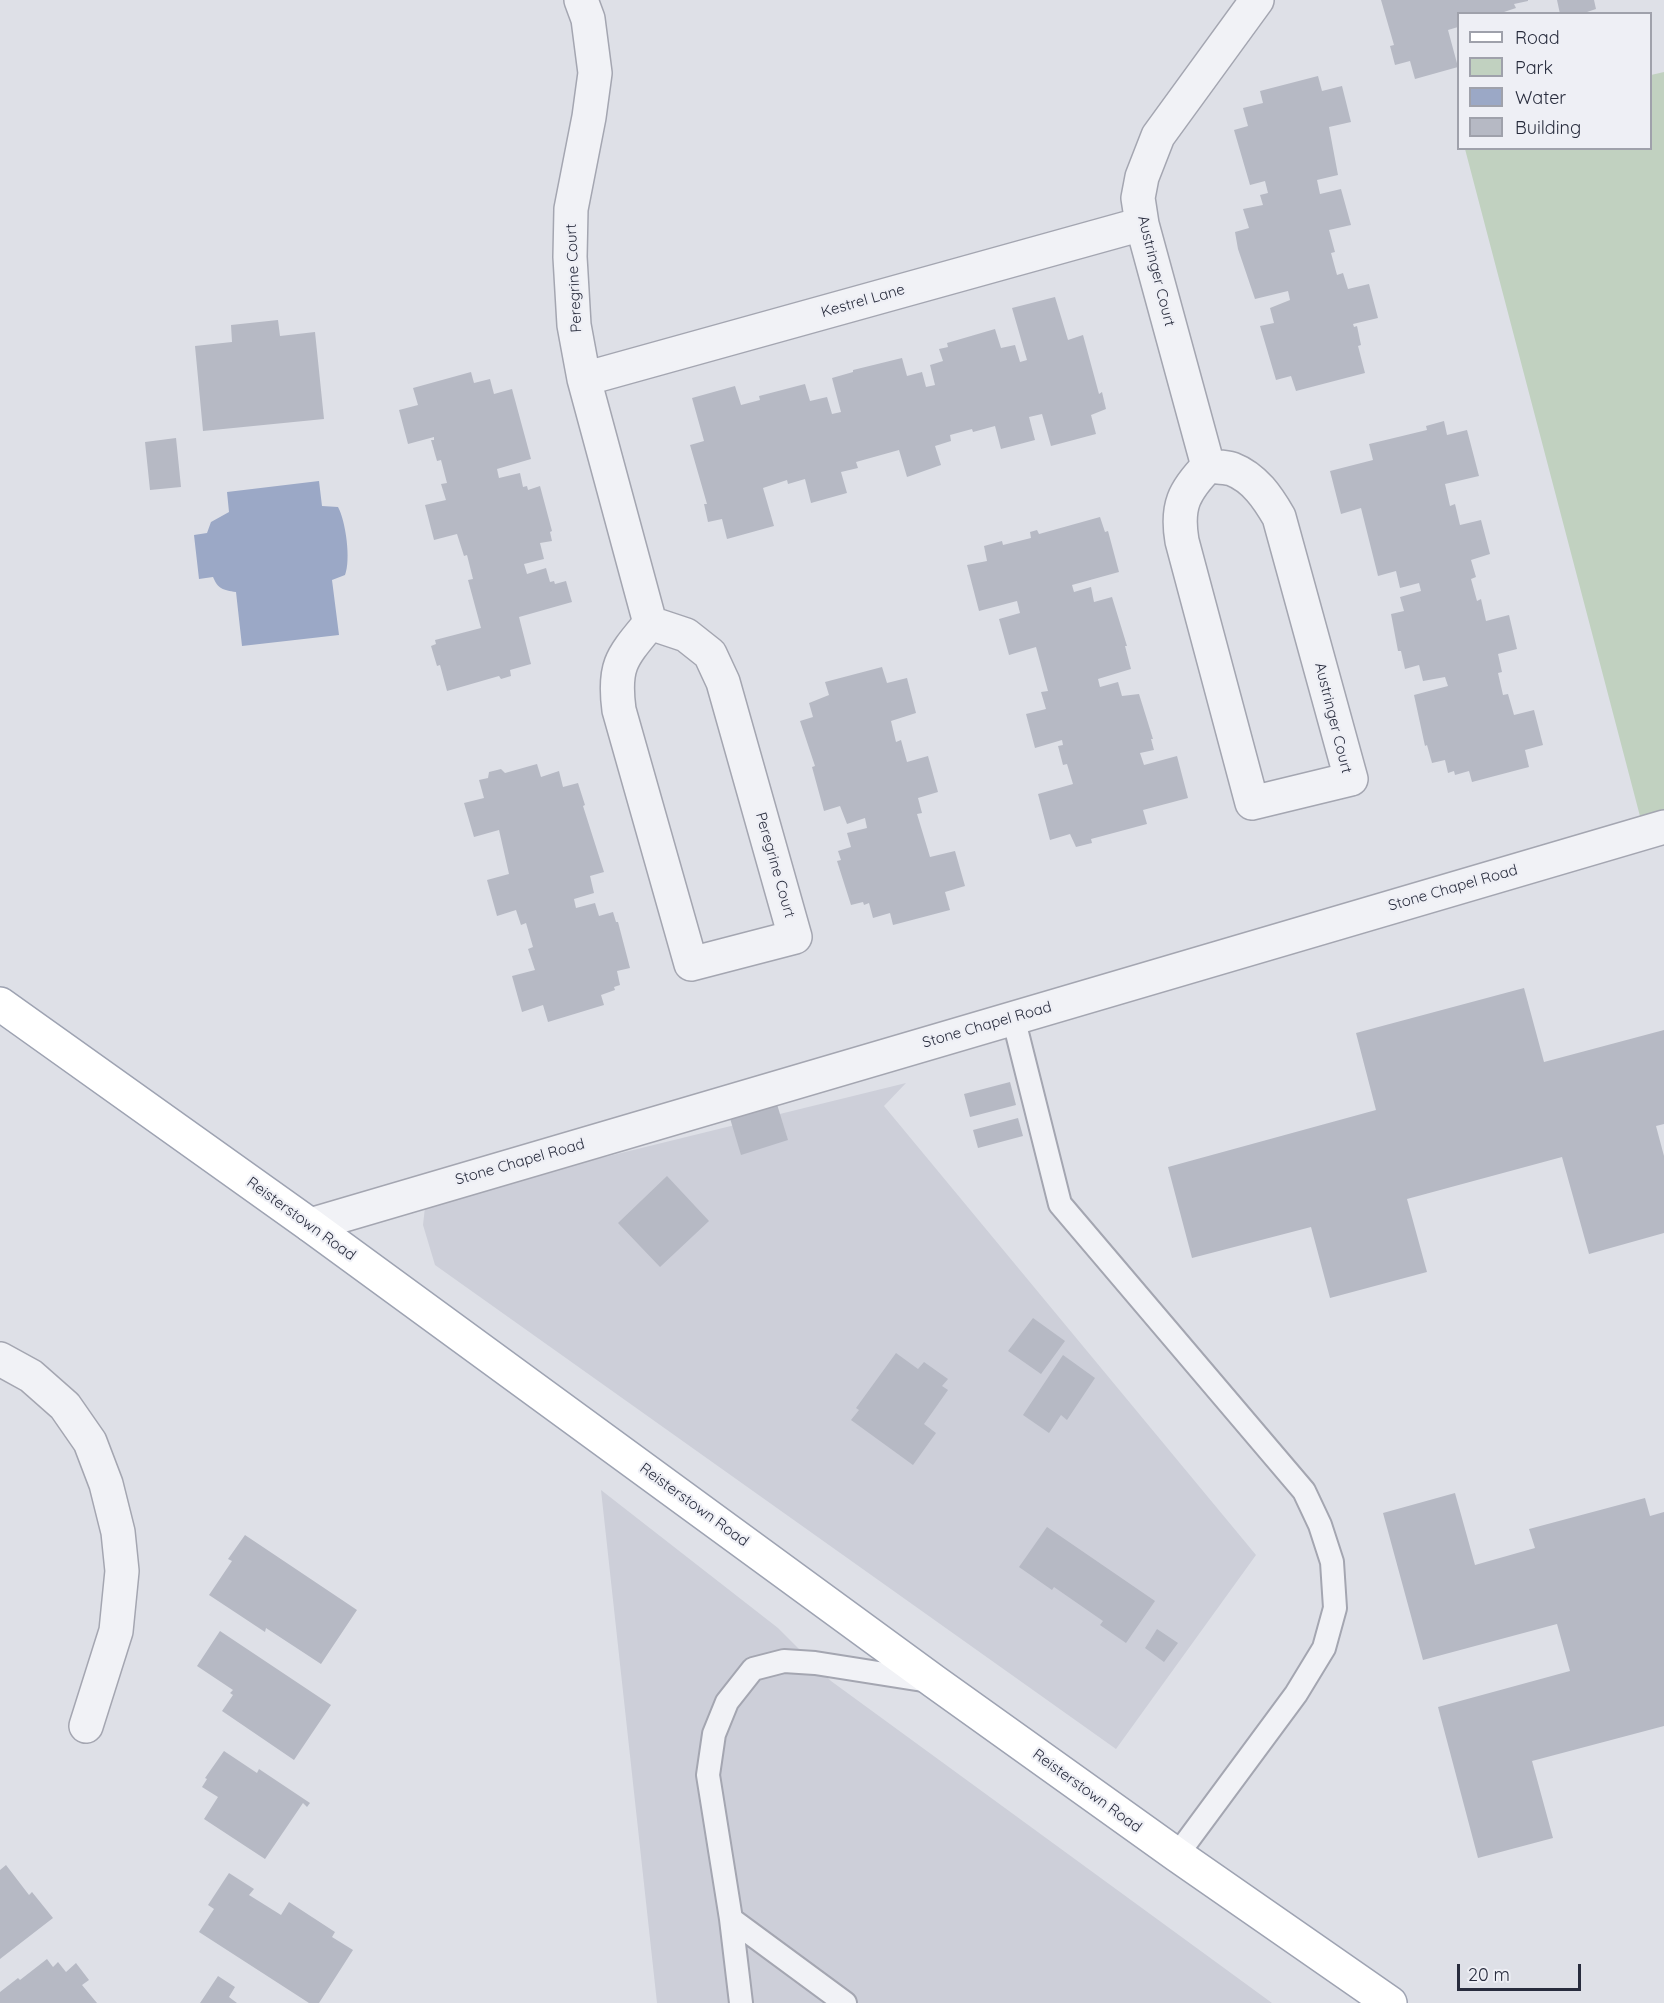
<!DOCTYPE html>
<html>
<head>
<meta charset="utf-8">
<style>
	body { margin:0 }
	#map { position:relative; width:1664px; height:2003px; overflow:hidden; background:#dee0e7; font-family:Quicksand,sans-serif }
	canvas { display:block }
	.legend { position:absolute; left:1457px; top:12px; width:195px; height:138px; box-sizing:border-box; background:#eeeff5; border:2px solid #9fa1ab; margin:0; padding:8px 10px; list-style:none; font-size:18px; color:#282c3d }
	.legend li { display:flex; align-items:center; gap:12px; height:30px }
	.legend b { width:30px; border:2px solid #9fa1ab }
	.scale { position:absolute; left:1457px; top:1964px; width:124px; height:27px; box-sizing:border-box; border:3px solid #282c3d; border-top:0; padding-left:8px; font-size:18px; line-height:21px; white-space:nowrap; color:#282c3d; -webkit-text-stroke:4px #eeeff5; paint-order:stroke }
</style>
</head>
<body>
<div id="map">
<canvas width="1664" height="2003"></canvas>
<ul class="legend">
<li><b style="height:8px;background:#fff"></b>Road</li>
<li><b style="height:16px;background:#c1d1c0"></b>Park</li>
<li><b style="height:16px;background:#9ba8c6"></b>Water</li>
<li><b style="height:16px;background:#b6b9c4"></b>Building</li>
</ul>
<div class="scale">20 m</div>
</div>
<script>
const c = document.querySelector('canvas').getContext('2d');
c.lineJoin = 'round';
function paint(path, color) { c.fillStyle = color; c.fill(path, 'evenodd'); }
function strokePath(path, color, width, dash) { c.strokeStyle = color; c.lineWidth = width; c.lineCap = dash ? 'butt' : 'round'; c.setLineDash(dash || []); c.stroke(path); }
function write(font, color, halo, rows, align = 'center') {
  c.font = font + ' Quicksand,sans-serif'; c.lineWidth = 4.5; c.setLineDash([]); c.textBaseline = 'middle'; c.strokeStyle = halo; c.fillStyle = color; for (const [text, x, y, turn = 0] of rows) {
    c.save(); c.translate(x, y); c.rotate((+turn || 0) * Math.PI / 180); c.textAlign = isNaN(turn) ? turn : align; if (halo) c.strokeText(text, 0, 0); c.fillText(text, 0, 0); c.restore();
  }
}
paint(new Path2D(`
	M906,1083L884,1106L1256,1555L1116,1749L435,1265L423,1225L425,1207L446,1196Z
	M601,1490L778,1628L831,1681L1272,2003H657Z`), '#cdcfd9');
paint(new Path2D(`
	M1664,72V812L1641,820L1465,149L1650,148L1651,75Z`), '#c1d1c0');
paint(new Path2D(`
	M319,481L322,506L338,507C346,522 351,560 345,575L332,580L339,635L242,646L236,592C223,590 218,589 213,577L199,579L194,535L207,533L211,522L229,512L227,492Z`), '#9ba8c6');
paint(new Path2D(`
	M1381,0H1528V1L1514,4L1516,8L1498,14H1458V27L1448,30L1458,67L1415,79L1410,61L1395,65L1390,46L1394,45Z
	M1557,0H1594L1596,9L1581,14H1560Z
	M1318,76L1322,91L1342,86L1351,122L1329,127L1338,175L1317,180L1320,194L1341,189L1351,225L1329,230L1335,252L1331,253L1337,275L1343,273L1348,289L1369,284L1378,318L1353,324L1354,327L1357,326L1361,345L1358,346L1365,373L1296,391L1291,376L1276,380L1260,326L1274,323L1270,308L1290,300L1288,291L1255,299L1238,249L1235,232L1249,228L1243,209L1263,205L1260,195L1268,193L1265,181L1250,185L1234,130L1248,126L1243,108L1263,103L1260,91Z
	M1055,297L1068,340L1083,335L1099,394L1102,392L1106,409L1091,415L1096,434L1051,446L1042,414L1029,417L1035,440L1001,449L995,426L973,432L972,429L950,435L951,441L935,446L941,465L907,477L899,450L856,462L858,468L841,472L847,493L811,503L805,479L788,484L787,480L763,488L774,526L727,539L722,519L708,522L704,504H707L690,445L704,441L692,398L735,386L741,405L760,400L759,396L805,384L810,401L827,397L832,414L841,412L832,378L853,372V370L902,358L907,376L922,372L926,387L935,385L930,365L943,361L939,349L948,347L947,343L995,329L1001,348L1015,345L1020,362L1027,360L1012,308Z
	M278,320L280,336L315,332L324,419L203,431L195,346L232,342L231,325Z
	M471,372L474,383L490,379L494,394L512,389L531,459L497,469L499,478L520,473L523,487L527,486L528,490L540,486L552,531L550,532L552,541L540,543L544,559L524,564L527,574L546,568L550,582L554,581L555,584L566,581L572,602L519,617L531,664L510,670L511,676L501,679L499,676L447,691L440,665L437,666L431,646L436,644L435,640L481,628L468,580L473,579L467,555L464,556L457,534L434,540L425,505L446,500L441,484L447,483L441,460L437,461L431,440H434V437L408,444L399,410L418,405L413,388Z
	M1444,421L1447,435L1467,430L1479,476L1445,484L1450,506L1455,504L1460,525L1481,520L1490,554L1471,560L1476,577L1471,579L1477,601L1481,599L1486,621L1509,615L1517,649L1498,654L1502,672L1498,673L1503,695L1508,694L1514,715L1534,710L1543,745L1525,750L1529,767L1472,782L1469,771L1455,775L1454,771L1448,773L1445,760L1432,763L1427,745L1425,746L1414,695L1448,686L1445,677L1423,681L1419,665L1405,669L1401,651H1398L1391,614L1404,611L1400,597L1421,591L1419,583L1400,588L1396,571L1378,576L1361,508L1341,514L1330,471L1373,460L1369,444L1427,430L1426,426Z
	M176,438L181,487L150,490L145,442Z
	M1100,517L1105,532L1108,531L1119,572L1072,585L1074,592L1091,587L1094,602L1112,597L1127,646H1125L1131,669L1098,679L1100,687L1118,682L1122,696L1139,694L1153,739H1151L1154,750L1140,753L1144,765L1177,756L1188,798L1143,810L1147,824L1091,839L1092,843L1076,847L1070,834L1050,840L1038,794L1073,784L1067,764L1063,765L1058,746L1063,745L1062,740L1035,748L1026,714L1046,709L1041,692L1048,691L1036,647L1009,655L999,619L1020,613L1017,601L979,611L967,565L987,561L984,546L1002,541L1003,545L1031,538L1030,532L1037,530L1039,534Z
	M882,667L887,683L907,678L916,713L891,721L896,742L901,740L907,762L928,756L938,792L918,798L922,813L917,814L930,857L955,851L965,886L945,892L950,910L893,925L890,913L873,918L869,903L864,905L863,902L851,905L837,861L841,860L838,851L851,847L847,833L867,828L865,818L847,824L840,806L824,811L812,767L815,766L800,721L813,717L809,703L829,695L825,682Z
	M537,764L541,777L559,771L563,787L578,783L585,805L583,806L604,872L590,876L594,893L574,899L576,908L595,903L599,916L613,912L616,922H618L630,968L617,971L620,985L614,987L615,990L601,995L604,1005L548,1022L543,1005L522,1012L512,976L535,970L528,949L533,947L526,923L521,925L516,910L497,916L487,880L509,874L499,830L474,837L464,803L484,798L479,780L488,778L489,772L501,769L505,773Z
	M1524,988L1544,1062L1664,1030V1124L1656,1126L1664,1156V1233L1589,1254L1562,1157L1407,1199L1427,1272L1330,1298L1311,1227L1192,1258L1168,1167L1376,1110L1356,1033Z
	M1010,1082L1016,1105L970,1117L964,1094Z
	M776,1101L788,1140L741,1155L729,1115Z
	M1018,1118L1023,1136L978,1148L973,1130Z
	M667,1176L709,1221L660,1267L618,1223Z
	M1033,1318L1065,1341L1041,1374L1008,1351Z
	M896,1353L918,1369L924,1362L948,1379L942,1386L948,1390L924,1424L936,1433L913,1465L851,1420L859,1410L856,1408Z
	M1063,1355L1095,1378L1067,1420L1061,1415L1049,1433L1023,1415Z
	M1455,1493L1475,1565L1535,1548L1529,1529L1645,1498L1650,1516L1664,1512V1726L1532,1761L1553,1838L1478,1858L1438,1707L1570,1671L1557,1624L1423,1660L1383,1513Z
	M1047,1527L1155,1601L1126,1643L1100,1625L1103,1621L1054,1587L1052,1590L1019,1567Z
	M245,1535L357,1610L321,1664L266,1628L265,1632L209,1595L232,1561L228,1559Z
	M1157,1629L1178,1643L1164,1662L1145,1648Z
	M220,1631L331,1705L294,1760L222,1711L233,1695L230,1693L233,1690L197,1666Z
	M224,1751L257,1773L259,1769L310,1803L307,1807L303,1803L265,1859L204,1819L218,1797L202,1787L207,1779L205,1778Z
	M6,1865L29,1895L32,1892L53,1918L0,1959V1870Z
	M229,1873L254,1889L249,1895L281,1915L289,1902L335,1932L332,1937L353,1950L319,2003H309L199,1932L214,1909L208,1905Z
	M47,1959L53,1967L58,1962L66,1972L76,1963L89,1980L82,1985L97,2003H0V1992L18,1978L20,1980Z
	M218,1976L235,1987L229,1997L237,2003H200Z`), '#b6b9c4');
const service = new Path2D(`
	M1013,1017L1060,1204L1304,1491L1320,1525L1332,1562L1335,1608L1324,1648L1296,1694L1177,1855
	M731,1919L845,2003
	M741,2003L731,1919L708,1775L714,1734L727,1702L753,1669L784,1661L815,1663L929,1681`);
const minor = new Path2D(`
	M581,0L588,19L595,73L589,117L571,209L570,257L574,325L584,379L650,623C622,657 613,665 619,710L691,964L795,937L723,682L710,654L686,635L650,623
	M584,379L1142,224
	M1208,466C1216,467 1225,467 1232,469C1255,478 1268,498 1279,517L1351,779L1252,803L1182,541C1176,506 1184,491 1208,466Z
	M1208,466L1142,224L1138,198L1142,177L1158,136L1257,0
	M310,1225L1664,827
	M0,1359L31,1376L65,1406L90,1442L106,1484L118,1532L122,1571L116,1631L86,1726`);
const primary = new Path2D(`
	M0,1004L310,1225L935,1682L1177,1855L1390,2003`);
strokePath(service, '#a4a6b1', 26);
strokePath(minor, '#a4a6b1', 36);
strokePath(primary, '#9ea3b2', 36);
strokePath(service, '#f1f2f6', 22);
strokePath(minor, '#f1f2f6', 33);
strokePath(primary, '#fff', 33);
write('15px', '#282c3d', '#eeeff5', [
	["Austringer Court",1156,271,76],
	["Peregrine Court",574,278,-93],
	["Kestrel Lane",863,301,-16],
	["Austringer Court",1333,718,76],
	["Peregrine Court",775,865,74],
	["Stone Chapel Road",1453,888,-16],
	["Stone Chapel Road",987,1025,-16],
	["Stone Chapel Road",520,1162,-16],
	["Reisterstown Road",301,1219,36],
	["Reisterstown Road",694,1505,36],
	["Reisterstown Road",1087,1791,36]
]);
</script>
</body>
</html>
